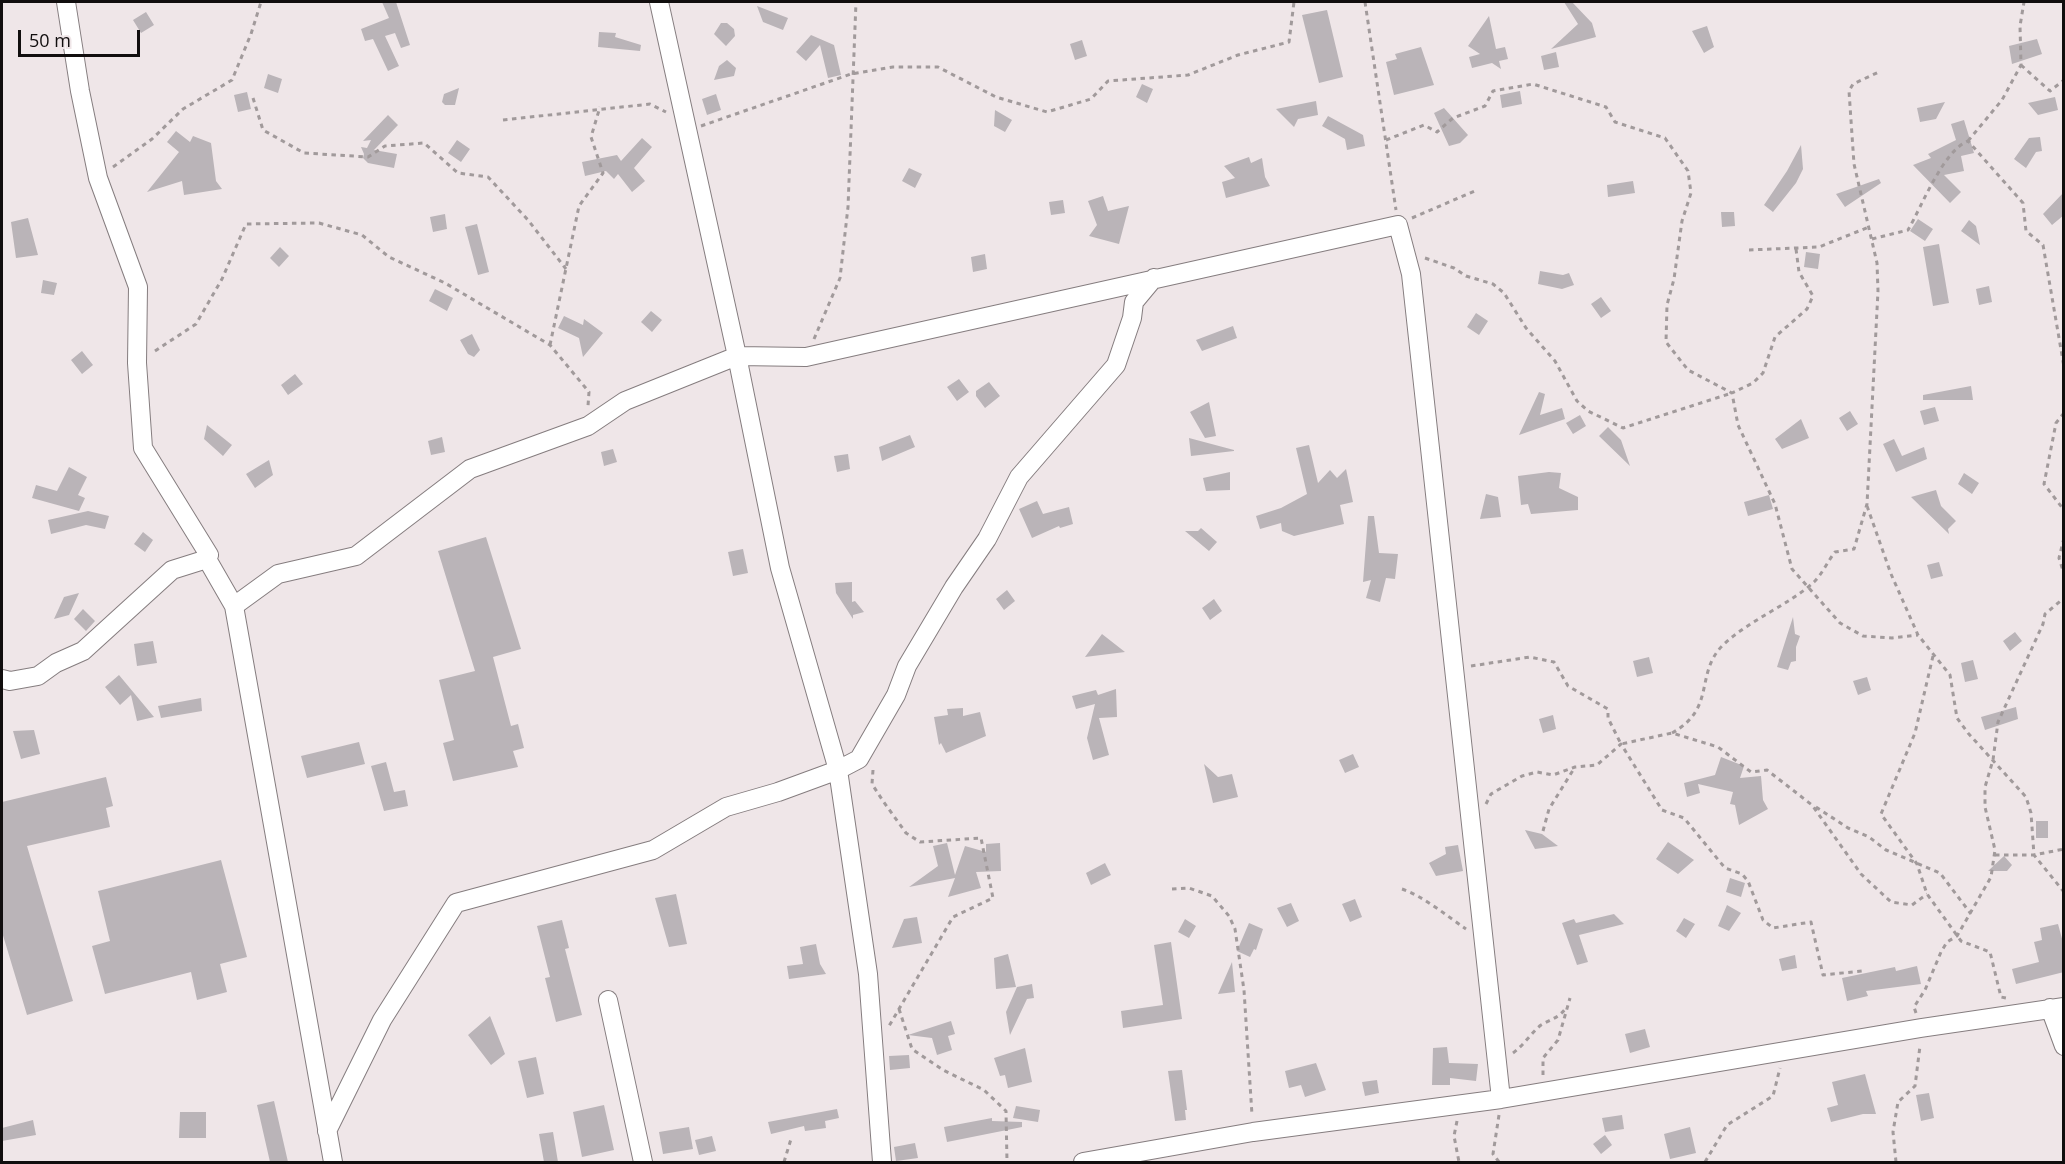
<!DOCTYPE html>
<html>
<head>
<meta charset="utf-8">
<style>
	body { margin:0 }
	#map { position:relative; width:2065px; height:1164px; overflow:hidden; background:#efe6e8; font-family:"Open Sans",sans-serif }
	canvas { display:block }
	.frame { position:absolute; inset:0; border:3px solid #110e0e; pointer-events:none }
	.scale { position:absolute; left:18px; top:30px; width:122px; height:27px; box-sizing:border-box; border:3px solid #110e0e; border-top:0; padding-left:8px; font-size:18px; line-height:21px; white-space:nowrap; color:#110e0e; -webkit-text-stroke:4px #efe6e8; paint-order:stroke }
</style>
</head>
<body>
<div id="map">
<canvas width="2065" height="1164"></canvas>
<div class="frame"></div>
<div class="scale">50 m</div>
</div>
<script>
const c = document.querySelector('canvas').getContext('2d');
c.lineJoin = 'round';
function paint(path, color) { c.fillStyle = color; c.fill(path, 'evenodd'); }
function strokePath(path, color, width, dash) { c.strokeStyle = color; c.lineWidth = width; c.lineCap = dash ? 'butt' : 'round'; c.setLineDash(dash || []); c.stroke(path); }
paint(new Path2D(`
	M382,2H396L410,45L401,48L395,33L385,36L399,66L388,71L373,39L365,41L361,29L389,18Z
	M1564,2H1572L1592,23L1596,37L1551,49L1578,24Z
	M757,6L788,18L783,30L763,22Z
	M1327,10L1343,77L1319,83L1302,15Z
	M146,12L154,25L141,33L133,20Z
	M1489,16L1496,49L1505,47L1508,59L1499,61L1501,69L1492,63L1472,68L1469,57L1480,54L1468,46Z
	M721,23H727L734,29L735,36L726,46L714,34Z
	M1707,26L1714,47L1704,53L1692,31Z
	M599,32L616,33L615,37L641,45L640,51L598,47Z
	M811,35L834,45L841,75L828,78L820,45L806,61L796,52Z
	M2037,39L2042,54L2012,64L2009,46Z
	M1082,40L1087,56L1075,60L1070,44Z
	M1421,47L1434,85L1394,95L1386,62L1397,59L1395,54Z
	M1556,52L1559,67L1544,70L1541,56Z
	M727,60L736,68L734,76L714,80L719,66Z
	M268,74L282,79L278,93L264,88Z
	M1142,84L1153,89L1147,103L1136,97Z
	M459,88L455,105H445L442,102L444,94Z
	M1520,91L1522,104L1502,108L1500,95Z
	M247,92L251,109L238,112L234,95Z
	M716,94L721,110L707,115L702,99Z
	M2055,97L2058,110L2038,115L2028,103Z
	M1316,101L1318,115L1298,119L1294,127L1276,109Z
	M1945,102L1936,119L1920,122L1917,108Z
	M1444,108L1468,135L1460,143L1449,146L1434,113Z
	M995,110L1012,120L1005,132L994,126Z
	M388,115L398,125L374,150L397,154L394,168L368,163L363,158L364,154L361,147L367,148L371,140L363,141Z
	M1328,116L1363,135L1365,146L1347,150L1345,139L1322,126Z
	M1964,120L1974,153L1961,156L1964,171L1944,175L1961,192L1950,203L1913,165L1931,158L1928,154L1956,140L1951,124Z
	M176,131L190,142L193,136L211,143L216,181L222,189L184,195L182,181L147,192L179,152L167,142Z
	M2040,137L2042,151L2036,152L2026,168L2014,159L2029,138Z
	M642,138L652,147L634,168L645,181L632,192L618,174L614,179L606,171L585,176L582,162L617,155L621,161Z
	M457,140L470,149L461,162L448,153Z
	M1801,145L1803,169L1796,183L1773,212L1764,205L1787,171Z
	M1249,157L1251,163L1262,158L1265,177L1270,186L1226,198L1222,182L1235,178L1224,166Z
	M909,168L922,174L915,188L902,181Z
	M1879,179L1881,183L1845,207L1836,194Z
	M1633,181L1635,193L1608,197L1607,185Z
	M2064,192V215L2052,225L2043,214Z
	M1103,196L1108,211L1129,206L1119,244L1089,236L1097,225L1088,201Z
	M1063,200L1065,213L1051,215L1049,202Z
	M1721,212H1734L1735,226L1722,227Z
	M445,214L447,229L433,232L430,217Z
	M28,218L38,255L16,258L11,222Z
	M1918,219L1933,229L1925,241L1910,231Z
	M1969,220L1976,226L1980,245L1961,231Z
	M477,224L489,272L478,275L465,227Z
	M1939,244L1949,303L1933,306L1923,247Z
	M280,247L289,256L279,267L270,258Z
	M1806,252L1820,254L1818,269L1804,267Z
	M985,254L987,269L973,272L971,257Z
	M1540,271L1563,275L1569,273L1574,285L1562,289L1538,284Z
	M43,280L57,283L54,295L41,293Z
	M1989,286L1992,302L1979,305L1976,289Z
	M435,289L453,298L447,311L429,301Z
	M1601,297L1611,311L1601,318L1591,304Z
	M651,311L662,320L652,332L641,322Z
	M1476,313L1488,321L1479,335L1467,327Z
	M564,316L583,325L584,319L603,333L583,357L579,338L558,328Z
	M1233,326L1237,338L1202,351L1196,340Z
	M472,334L480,350L474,357L468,354L460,340Z
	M82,351L93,365L82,374L71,360Z
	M295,374L303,384L288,395L281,385Z
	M959,379L969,392L957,401L947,387Z
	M989,382L1000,396L985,408L976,396V391Z
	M1971,386L1973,400H1923V395Z
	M1539,392L1545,394L1540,415L1562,408L1565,419L1519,435Z
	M1209,402L1216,436L1205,438L1190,412Z
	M1935,407L1939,421L1924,425L1920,411Z
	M1850,411L1858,424L1847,431L1839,418Z
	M1580,415L1586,426L1573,434L1566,423Z
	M1801,419L1809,438L1782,449L1775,439Z
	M207,425L232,445L223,456L204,439Z
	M1608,427L1621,440L1630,466L1599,436Z
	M910,435L915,447L882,461L879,447Z
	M442,437L445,452L431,455L428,441Z
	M1189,438L1234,450V451L1191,456Z
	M1894,439L1902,456L1924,447L1927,459L1896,472L1883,444Z
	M1309,445L1318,483L1330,470L1337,478L1346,469L1353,502L1340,505L1344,524L1294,536L1282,531L1281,523L1260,529L1256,516L1281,508L1307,494L1296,448Z
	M613,449L617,462L604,466L601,452Z
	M848,454L850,469L837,472L834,456Z
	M269,460L273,475L255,488L246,474Z
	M69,467L87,477L78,495L85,498L79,511L32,498L36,485L57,491Z
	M1230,472V490L1206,491L1203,478Z
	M1549,472L1561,473L1559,488L1578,497V510L1531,514L1528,504L1521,505L1518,476Z
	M1964,473L1979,483L1972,494L1958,484Z
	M1936,490L1941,506L1956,521L1948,529L1949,534L1911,497Z
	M1486,494L1498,497L1501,517L1480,519Z
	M1769,495L1773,509L1748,516L1744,502Z
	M1037,501L1043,514L1069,507L1073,524L1060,528L1059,526L1032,538L1019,509Z
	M88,511L109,516L105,529L86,525L51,534L48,520Z
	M1368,516H1374L1379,553L1398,554L1395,579L1386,578L1380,602L1366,598L1371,580L1363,582Z
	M1201,528L1217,542L1209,551L1185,531H1198Z
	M143,532L153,540L145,552L134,544Z
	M486,537L521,649L493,657L511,726L518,724L524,748L513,751L518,767L453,781L443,743L454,740L439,680L475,671L438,551Z
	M743,549L748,573L733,576L728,552Z
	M1939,562L1943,576L1931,579L1927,565Z
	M852,582V602L855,601L864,612L853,615V619L836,593L835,583Z
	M1007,590L1015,601L1004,610L996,599Z
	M79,593L69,615L54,619L64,597Z
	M1214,599L1222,611L1210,620L1202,608Z
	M83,609L95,621L86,631L74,619Z
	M1793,617L1795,634L1800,636L1796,647V661L1791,662L1788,670L1777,667Z
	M2015,632L2022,641L2010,651L2003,641Z
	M1102,634L1125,652L1085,657Z
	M153,641L157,663L137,666L134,644Z
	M1649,657L1653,673L1637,677L1633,661Z
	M1973,660L1978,679L1965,682L1961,663Z
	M119,675L154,717L137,721L131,695L120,705L105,687Z
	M1867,677L1871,690L1858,695L1853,681Z
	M1116,689L1117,717L1099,718L1109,755L1093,760L1087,738L1095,704L1076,709L1072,696L1096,690L1098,695Z
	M201,698L202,711L161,718L158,706Z
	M2016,707L2018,719L1985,730L1981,717Z
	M963,708V716L980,712L986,736L946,753L941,743L939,745L934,717L948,715L947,709Z
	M1553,715L1556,729L1543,733L1539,719Z
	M34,730L40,754L21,759L13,731Z
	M359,742L365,764L307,778L301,756Z
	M1353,754L1359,767L1345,773L1339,760Z
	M1721,757L1744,766L1740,778L1761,776L1763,800L1768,809L1739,825L1735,805L1730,804L1733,792L1698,784L1700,793L1687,797L1684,783L1715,775Z
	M386,762L394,792L405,790L408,806L384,811L371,766Z
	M1204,764L1218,777L1232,774L1238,797L1213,803Z
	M106,777L113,806L106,808L110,827L27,846L73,1001L27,1015L2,932V802Z
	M2036,821H2048V838H2036Z
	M1525,830L1542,834L1558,846L1535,849Z
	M1668,842L1694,860L1678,874L1656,859Z
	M947,843L955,875L965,846L986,852V844L1000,843L1001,871L976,872L981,888L948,897L955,878L909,887L938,866L933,846Z
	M1458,845L1463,871L1436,876L1429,863L1446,854L1445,847Z
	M2004,856L2012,865L2007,871H1988Z
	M221,860L247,957L220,964L227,992L197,1000L191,972L105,994L92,946L110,941L98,891Z
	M1105,863L1111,875L1091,885L1086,873Z
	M1730,878L1745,883L1741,897L1726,892Z
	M676,894L687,944L669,947L655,898Z
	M1355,899L1362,917L1350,922L1342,904Z
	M1291,903L1299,921L1287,927L1277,908Z
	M1727,905L1741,913L1729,931L1718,926Z
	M1614,914L1624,924L1579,935L1588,962L1577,965L1562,923L1574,919L1576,923Z
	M917,917L922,943L892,948L904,919Z
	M1684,918L1695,924L1686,938L1676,931Z
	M1185,919L1196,926L1189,938L1178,932Z
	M562,920L569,948L565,949L582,1015L556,1022L545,978L550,977L537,926Z
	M1249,923L1263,929L1256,950L1254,949L1250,957L1237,951Z
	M2058,924L2064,946V972L2016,984L2012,969L2039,962L2034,942L2042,940L2040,928Z
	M1171,942L1182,1019L1123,1028L1121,1011L1163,1005L1154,945Z
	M816,944L820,964L826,974L789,979L787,966L803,964L800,947Z
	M1008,954L1016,987L996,989L994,958Z
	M1795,955L1797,968L1782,971L1779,959Z
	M1232,962L1235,992L1218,994Z
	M1917,966L1921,984L1866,991L1868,996L1847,1001L1842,978L1895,967L1896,971Z
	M1032,984L1034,998L1027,999L1010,1035L1006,1012L1017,987Z
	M490,1016L505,1054L491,1065L468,1035Z
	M951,1021L955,1034L948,1036L952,1050L937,1055L932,1038L908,1035Z
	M1645,1029L1650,1047L1630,1053L1625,1034Z
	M1447,1047L1449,1063L1478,1064L1476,1081L1450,1078V1085H1432L1433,1048Z
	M1025,1048L1032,1082L1008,1088L1005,1075L1000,1076L994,1058Z
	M909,1055L910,1068L890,1070L889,1056Z
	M536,1057L544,1094L527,1098L518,1061Z
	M1316,1063L1326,1090L1305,1097L1301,1085L1289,1088L1285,1071Z
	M1182,1070L1187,1110H1185L1186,1120L1175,1121L1168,1071Z
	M1865,1074L1876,1114H1863L1831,1122L1827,1108L1838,1105L1832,1082Z
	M1377,1080L1379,1093L1365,1096L1362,1082Z
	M1929,1093L1934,1118L1921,1121L1916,1095Z
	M274,1101L288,1162H270L257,1105Z
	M604,1105L614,1150L582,1157L573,1112Z
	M1016,1106L1040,1110L1038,1122L1013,1118Z
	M837,1109L839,1118L825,1121L826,1128L805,1131L804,1126L771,1134L768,1122Z
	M180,1112H206V1138H179Z
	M1622,1115L1624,1129L1605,1132L1602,1118Z
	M992,1118V1121L1022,1122V1127L947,1142L944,1127Z
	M33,1120L36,1135L2,1141V1128Z
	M689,1127L693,1149L663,1154L659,1132Z
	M1690,1127L1696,1153L1670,1159L1664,1134Z
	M553,1132L558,1162H544L539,1134Z
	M1605,1135L1612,1145L1601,1154L1593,1144Z
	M712,1136L716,1151L699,1155L695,1140Z
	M915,1143L918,1158L896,1161L894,1147Z`), '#bab4b8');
const minor = new Path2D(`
	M66,2L80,91L98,178L138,287L137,363L143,448L209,555L207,559L234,606L333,1162
	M234,606L278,574L356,556L470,469L588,426L625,401L737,356L659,2
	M2,679L10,681L38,676L56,663L83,651L172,570L207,559
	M608,1000L643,1162
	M2050,1008L2064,1046
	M327,1131L382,1020L456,903L653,850L726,807L778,792L838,770L859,759L896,695L907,666L954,587L987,539L1019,477L1116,365L1132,318L1134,302L1154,278
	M882,1162L868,974L838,770L780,568L737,356L806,357L1398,225L1411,274L1501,1099
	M1083,1162L1253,1132L1501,1099L1921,1028L2064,1007`);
strokePath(minor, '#857d7f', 20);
strokePath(new Path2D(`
	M1365,2L1396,210
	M2021,65L2050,91L2064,80
	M253,98L263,130L304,153L368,157L385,146L424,143L458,173L488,177L528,220L566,269
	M503,120L650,104L666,112
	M701,126L851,74L893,67H938L996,97L1047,112L1091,99L1108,81L1188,75L1238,55L1289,42L1294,2
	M1386,140L1424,125L1437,132L1453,118L1485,106L1493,91L1533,84L1606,107L1615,122L1665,138L1688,171L1691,193L1682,221L1674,279L1667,305L1666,342L1688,370L1732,393
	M1968,141L2002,100L2021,65L2020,26L2024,2
	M113,167L152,139L183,109L232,80L251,34L261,2
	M1412,218L1477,190
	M1872,239L1908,230C1922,206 1943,151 1968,141L2023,203L2026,231L2043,245L2064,367
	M1796,249L1799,272L1813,296L1807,309L1775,337L1763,373L1753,383L1732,393L1738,425L1775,504L1792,569L1840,623L1863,636L1892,638L1918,635
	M1749,250L1819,247L1869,227
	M1425,258L1454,268L1466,276L1493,284L1504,293L1526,328L1555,361L1577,401L1588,411L1623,428L1732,393
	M814,339L840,278L848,207L856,2
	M550,345L579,206L603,173L591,137L600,107
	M155,351L196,324L222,279L246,224L319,223L362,235L389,257L445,283L550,345L589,392L588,406
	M2064,413L2056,423L2044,484L2064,510
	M1867,506L1891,574L1918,635L1950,675L1957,718L1968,733L2026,797L2031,813L2034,855L2064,892
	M2064,538L2059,558L2064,574
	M1933,656L1915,733L1881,814L1917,864L1927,894L1961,941L1990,952L2001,997L2006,998
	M1471,666L1530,657L1554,662L1568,686L1608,709V718L1621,744L1672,733L1718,747L1751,772L1767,770L1812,805L1861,874L1891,902L1912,905L1927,894
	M1672,733C1717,708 1694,674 1723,645C1749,620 1789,605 1814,582C1822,574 1828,561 1835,552L1854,549L1867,504L1878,291L1877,263L1854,164L1849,91L1853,84L1881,71
	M873,770L872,784L883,801L906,833L920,842L981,838L993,898L953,917L889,1026
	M1486,804L1491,794L1522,776L1537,772L1553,775L1575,767L1597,765L1621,744L1662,810L1684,818L1725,868L1742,874L1748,881L1763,920L1773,928L1811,922L1823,975L1862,971
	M1816,807L1848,828L1869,837L1886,850L1940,873L1971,914
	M1543,831L1549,809L1575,767
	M1995,855H2034L2064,849
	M1172,889L1189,888L1212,896L1229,916L1235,929L1244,990L1252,1115
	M1402,889C1423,896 1447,916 1466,929
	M899,1009L912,1049L943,1070L984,1090L1006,1111L1007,1162
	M1916,1013L1914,1007L1925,990L1941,952L1947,942L1957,936L1991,877L1995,850L1985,807V787L1993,760L1998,722L2043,624L2045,614L2064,598
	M1513,1053C1524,1045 1532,1032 1541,1025C1551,1019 1559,1018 1566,1008
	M1543,1075V1058L1558,1040L1570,998
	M1499,1115L1493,1154L1499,1162
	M1457,1121L1454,1136L1459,1162
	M784,1162L791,1139
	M1705,1162L1727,1125L1773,1096L1780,1068
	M1896,1162L1893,1132L1898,1102L1915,1086L1920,1046`), '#a19a9b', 3, [4.5, 4.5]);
strokePath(minor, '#fff', 18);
</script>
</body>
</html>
